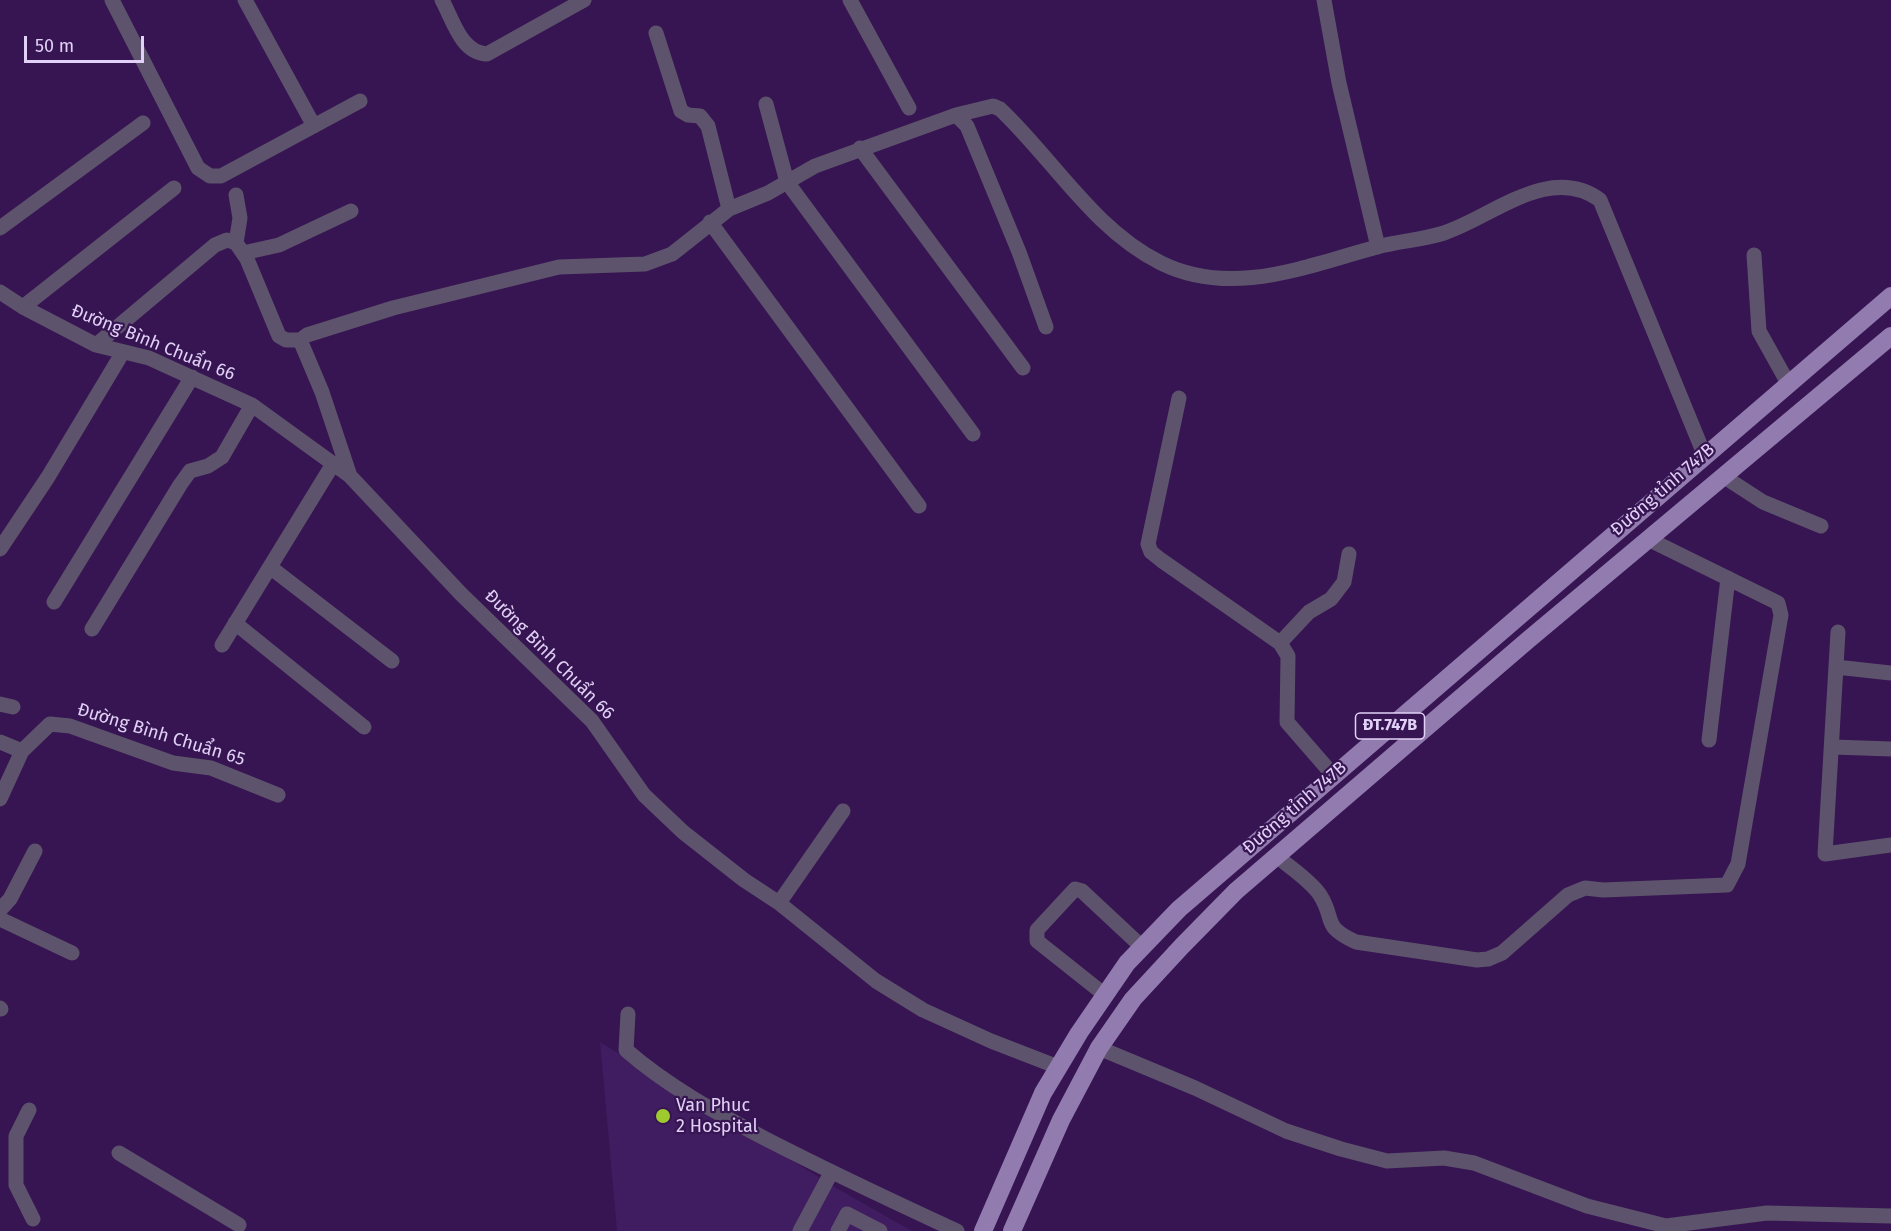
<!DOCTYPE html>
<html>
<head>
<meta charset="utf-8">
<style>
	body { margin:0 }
	#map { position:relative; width:1891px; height:1231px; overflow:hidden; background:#361552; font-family:"Fira Sans",sans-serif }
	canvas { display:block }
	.scale { position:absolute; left:24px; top:36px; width:120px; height:27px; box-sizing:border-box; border:3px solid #e1d1f6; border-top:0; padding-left:8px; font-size:18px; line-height:21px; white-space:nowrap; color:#e1d1f6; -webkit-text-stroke:4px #361552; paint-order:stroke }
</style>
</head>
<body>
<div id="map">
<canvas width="1891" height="1231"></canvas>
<div class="scale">50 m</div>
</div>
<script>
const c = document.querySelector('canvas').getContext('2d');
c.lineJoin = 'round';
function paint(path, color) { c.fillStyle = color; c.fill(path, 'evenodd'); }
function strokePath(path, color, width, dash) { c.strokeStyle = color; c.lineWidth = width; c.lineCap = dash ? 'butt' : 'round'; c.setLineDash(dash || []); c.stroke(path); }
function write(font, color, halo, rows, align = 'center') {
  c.font = font + ' "Fira Sans",sans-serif'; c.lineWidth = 4.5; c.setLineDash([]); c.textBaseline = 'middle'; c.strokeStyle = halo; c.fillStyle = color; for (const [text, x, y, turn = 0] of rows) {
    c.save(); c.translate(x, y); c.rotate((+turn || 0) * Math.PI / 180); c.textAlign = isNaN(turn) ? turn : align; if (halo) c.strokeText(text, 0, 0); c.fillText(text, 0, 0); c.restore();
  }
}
paint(new Path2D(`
	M600,1042L838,1189L912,1231H617Z`), '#401c60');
strokePath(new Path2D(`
	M112,0L198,168L210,176H221L360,101
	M245,0L314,126
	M442,0C453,20 461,53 487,54L584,0
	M850,0L909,108
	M1324,0L1339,83L1378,247
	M656,33L681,111L688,115L700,116L708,126L729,209
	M766,104L787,182L973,434
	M956,115L993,106L1000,109C1054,160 1093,229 1161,263C1232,298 1306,266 1377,247C1399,241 1422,240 1444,233C1492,217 1550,163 1600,200L1704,454
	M860,148L1023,368
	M236,195L240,218L236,243
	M710,222L919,506
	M0,228L143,123
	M243,253L279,245L351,211
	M1754,255L1759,331L1788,383
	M0,292L23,307L96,345L149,358L252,405L350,476L461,594L592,721L644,795L683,832L744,880L779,903L876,981L923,1010L991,1041L1058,1067
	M23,307L174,188
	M96,345L215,245L227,240L236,243L247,259L279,336L286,340H300
	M1179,398L1148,544L1151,552L1161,560L1280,643L1288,656L1287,722L1333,775
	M350,476L322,392L300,340L307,335L393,308L559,267L645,264L672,254L729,209L768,193L815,166L956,115L967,126L1019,252L1046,327
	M1723,476L1763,502L1821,526
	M0,549L48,477L123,352
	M270,567L392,661
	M54,602L192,377
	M235,623L364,727
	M92,629L180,485L190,471L208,466L222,457L252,405
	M1838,632L1825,854L1891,845
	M1280,643L1309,612L1331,599L1344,582L1349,554
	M222,645L333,464
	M1836,667L1891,673
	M0,704L13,707
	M1709,740L1728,578
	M0,742L22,751
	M1833,747L1891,749
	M0,799L22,751L50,724L70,726L173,763L211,768L278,795
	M1277,856C1290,868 1310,880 1320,895C1336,920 1321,926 1356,942L1477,960L1488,959L1502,953L1568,895L1585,888L1603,890L1727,885L1738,864L1781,615L1778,603L1648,539
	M779,903L843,811
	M0,910L10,899L35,851
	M0,919L72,953
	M1105,995L1037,941V930L1075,889L1082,891L1142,947
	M0,1008L1,1009
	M628,1014L626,1050C667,1086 717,1113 764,1138C828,1171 892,1201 957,1231
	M1099,1048L1195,1088L1286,1131L1341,1149L1387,1161L1444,1158L1474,1163L1587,1206L1666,1226L1767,1213L1891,1216
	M29,1110L16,1136V1185L33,1219
	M119,1153L239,1225
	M800,1231L831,1173
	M838,1231L847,1214L880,1231`), '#5e536c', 15);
strokePath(new Path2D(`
	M983,1231L1043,1093L1079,1033L1127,963L1179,909L1891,296
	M1012,1231L1061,1120L1099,1048L1133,999L1182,946L1236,891L1528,640L1891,336`), '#927baf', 18);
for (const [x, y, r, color] of [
	[663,1116,8,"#9eca2f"]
]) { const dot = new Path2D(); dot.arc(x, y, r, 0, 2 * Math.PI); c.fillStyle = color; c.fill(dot); strokePath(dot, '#361552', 2); }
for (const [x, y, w] of [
	[1390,726,69]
]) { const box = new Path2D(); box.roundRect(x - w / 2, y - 13, w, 26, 4.5); c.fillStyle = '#361552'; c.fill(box); strokePath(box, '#e1d1f6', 1.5); }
write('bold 16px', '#e1d1f6', null, [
	["ĐT.747B",1390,726]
]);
write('18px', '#e1d1f6', '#361552', [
	["Đường Bình Chuẩn 66",153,343,22],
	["Đường tỉnh 747B",1663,490,-41],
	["Đường Bình Chuẩn 66",549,655,45],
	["Đường Bình Chuẩn 65",161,735,17],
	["Đường tỉnh 747B",1295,808,-41]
]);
write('18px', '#e1d1f6', '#361552', [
	["Van Phuc",676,1106],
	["2 Hospital",676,1127]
], 'left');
</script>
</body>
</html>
